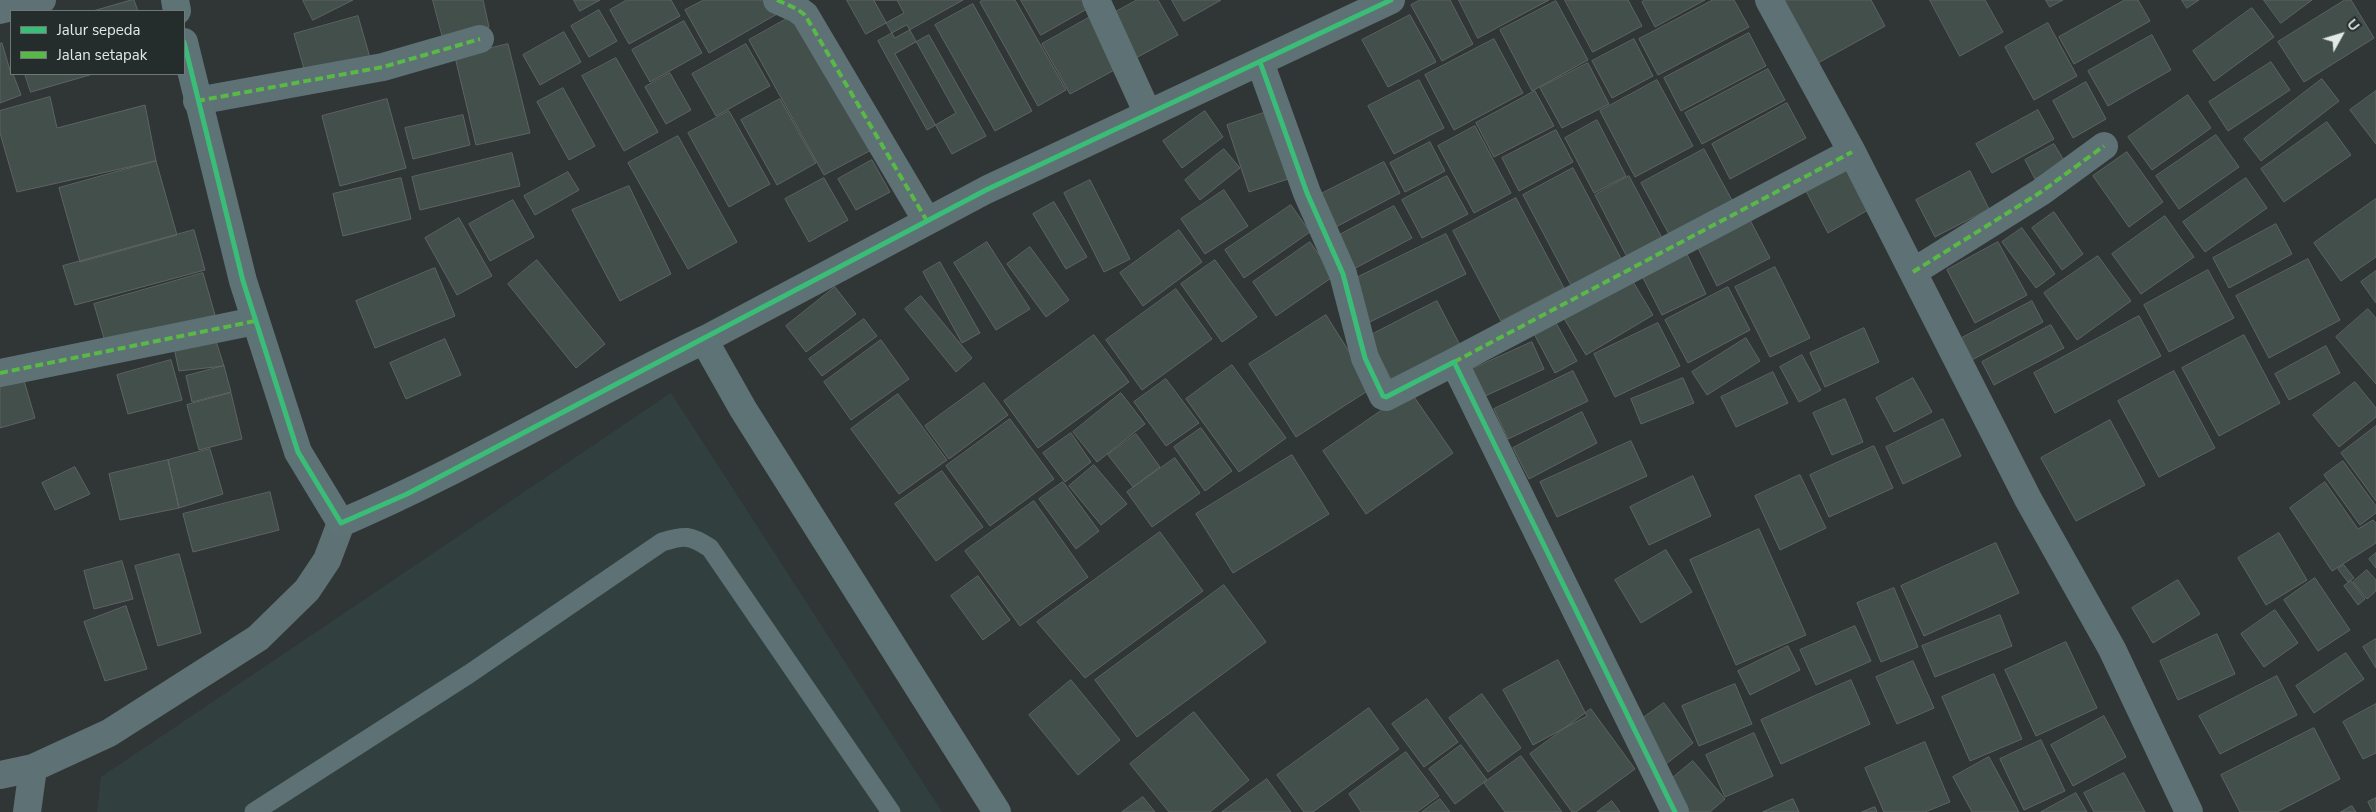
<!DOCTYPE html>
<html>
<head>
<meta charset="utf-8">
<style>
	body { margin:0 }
	#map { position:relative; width:2376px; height:812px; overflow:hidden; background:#303535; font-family:"Nunito Sans",sans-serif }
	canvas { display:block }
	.legend { position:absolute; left:10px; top:10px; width:175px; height:65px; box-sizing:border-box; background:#242d2c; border:1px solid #707877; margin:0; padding:6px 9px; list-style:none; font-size:15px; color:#e3e8e8 }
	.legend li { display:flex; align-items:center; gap:10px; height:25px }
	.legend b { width:25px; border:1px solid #707877 }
	.north { position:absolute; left:2316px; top:10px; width:50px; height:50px; -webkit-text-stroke:4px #242d2c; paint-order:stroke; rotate:51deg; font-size:14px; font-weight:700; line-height:20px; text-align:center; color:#e3e8e8 }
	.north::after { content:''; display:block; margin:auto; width:18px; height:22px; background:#e3e8e8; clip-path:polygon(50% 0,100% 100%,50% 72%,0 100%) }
</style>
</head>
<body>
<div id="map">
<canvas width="2376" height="812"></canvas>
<ul class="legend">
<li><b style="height:6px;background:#3abd76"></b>Jalur sepeda</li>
<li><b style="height:6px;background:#58b947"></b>Jalan setapak</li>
</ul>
<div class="north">U</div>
</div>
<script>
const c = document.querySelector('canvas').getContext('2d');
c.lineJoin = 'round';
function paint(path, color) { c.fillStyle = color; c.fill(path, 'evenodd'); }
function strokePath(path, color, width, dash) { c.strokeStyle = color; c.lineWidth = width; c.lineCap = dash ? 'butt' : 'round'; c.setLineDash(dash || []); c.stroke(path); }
paint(new Path2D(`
	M671,393L942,812H97L101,777Z`), '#31403f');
const building = new Path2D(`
	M134,0L138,11H93L131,0Z
	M303,0H353L313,20Z
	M433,0H483L489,27L443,38Z
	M574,0H600L580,11Z
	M627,0H671L680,16L629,44L610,10Z
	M704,0H769L777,14L709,53L685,10Z
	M847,0H897L904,13L866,34Z
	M874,0H963L895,38Z
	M983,0H1015L1066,90L1038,106L980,2Z
	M1021,0H1092L1094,5L1041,35Z
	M1137,0H1158L1178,35L1136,58L1112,14Z
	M1172,0H1221L1184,21Z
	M1420,0H1450L1473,44L1442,61L1411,5Z
	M1459,0H1549L1478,38Z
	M1565,0H1628L1642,26L1593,52Z
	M1645,0H1705L1655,27L1642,2Z
	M1713,0H1734L1749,27L1658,75L1639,39Z
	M1784,0H1871L1885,26L1818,63Z
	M1930,0H1985L2003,32L1960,56Z
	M2046,0H2063L2050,7Z
	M2125,0H2138L2150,21L2074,64L2059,37Z
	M2182,0H2199L2187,8Z
	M2264,0H2312L2281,23Z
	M2345,0H2351L2374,38L2304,82L2278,42Z
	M1556,1L1588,60L1532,91L1500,30Z
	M973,4L1032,111L995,131L935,25Z
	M2252,8L2274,37L2214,81L2193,51Z
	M599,10L617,41L589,57L571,26Z
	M799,12L875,148L824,175L749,40Z
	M1410,15L1436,62L1388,87L1362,40Z
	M358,16L371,61L307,79L294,34Z
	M1092,16L1120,67L1070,94L1042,44Z
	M684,21L702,53L650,82L632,50Z
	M2048,23L2077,76L2034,100L2005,47Z
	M907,25L956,113L927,130L878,41Z
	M564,32L581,62L540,85L523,55Z
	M1749,33L1766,66L1681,111L1664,78Z
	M929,35L986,136L952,154L895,54Z
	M2152,35L2171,70L2108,106L2088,71Z
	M1494,39L1523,93L1454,130L1425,75Z
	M1634,39L1653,76L1612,98L1592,61Z
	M2,43L11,74H13L21,95L0,103V44Z
	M508,44L530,133L476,145L455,57Z
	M746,44L770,86L716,116L692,74Z
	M616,58L658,132L624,151L582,76Z
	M2271,62L2290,90L2228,131L2209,102Z
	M1588,63L1609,104L1562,128L1540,88Z
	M1768,69L1785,100L1702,144L1685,113Z
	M670,73L691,110L666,124L645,87Z
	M25,74H93L31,92Z
	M2322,79L2339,101L2261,161L2244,139Z
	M1419,80L1444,128L1394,154L1368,106Z
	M1657,80L1693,146L1635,177L1600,111Z
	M2086,82L2106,119L2073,138L2053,101Z
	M563,88L595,146L569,160L537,102Z
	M1535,91L1554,126L1494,157L1476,123Z
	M2376,91V144L2350,110Z
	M2188,95L2211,128L2152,170L2128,137Z
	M50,97L57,128L145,105L156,161L17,192L0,133V111Z
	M387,99L406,168L340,186L322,116Z
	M780,99L816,163L777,185L741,120Z
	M1787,103L1806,138L1730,179L1712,144Z
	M1276,109L1297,176L1249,192L1227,125Z
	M2038,110L2054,139L1992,173L1976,144Z
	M729,111L770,184L729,207L688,133Z
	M1205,111L1223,137L1182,168L1163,141Z
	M463,115L470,145L413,159L405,128Z
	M1597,120L1626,176L1594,193L1565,138Z
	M2327,122L2351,155L2284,202L2261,169Z
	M1475,126L1511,193L1474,213L1438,146Z
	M1556,130L1573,162L1519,191L1502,158Z
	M2216,135L2239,167L2179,209L2156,176Z
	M678,136L737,242L688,269L628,163Z
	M1430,142L1445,171L1405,192L1390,163Z
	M2054,144L2065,162L2035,179L2025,160Z
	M1224,149L1240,168L1200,200L1185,180Z
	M1704,149L1733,202L1670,236L1641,183Z
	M2127,152L2163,202L2129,227L2093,176Z
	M512,153L520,186L420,210L412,177Z
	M872,160L890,192L856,210L838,179Z
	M156,161L177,235L80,262L59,188Z
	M1384,162L1400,193L1334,228L1317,196Z
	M1573,168L1623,262L1573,289L1523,195Z
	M1848,171L1868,210L1828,233L1806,191Z
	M1970,171L1989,209L1935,237L1916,200Z
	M568,172L579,190L535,215L524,196Z
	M1447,176L1468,214L1422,238L1402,200Z
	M1629,176L1662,238L1627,257L1595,195Z
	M401,178L411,219L343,236L333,194Z
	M824,178L848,220L809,242L785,199Z
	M2246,178L2267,208L2205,252L2183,222Z
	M1090,180L1130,259L1104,272L1064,193Z
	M629,186L671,274L620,301L572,210Z
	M1224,190L1248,226L1205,254L1181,219Z
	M1516,198L1564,288L1501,321L1453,231Z
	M2376,199V257L2341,281L2314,243Z
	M513,200L534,237L490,261L469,224Z
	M1054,202L1087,257L1066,269L1033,214Z
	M1291,205L1310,232L1244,278L1225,250Z
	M1394,206L1412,238L1348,272L1330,240Z
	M2054,212L2083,254L2062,270L2032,228Z
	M2165,216L2194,257L2141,294L2112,254Z
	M459,218L492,276L457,295L425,238Z
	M1750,220L1770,258L1717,286L1698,248Z
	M2276,224L2292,254L2229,288L2213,258Z
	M2022,228L2055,274L2036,288L2002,242Z
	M194,230L205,270L75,305L63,266Z
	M1179,230L1202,262L1143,306L1120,273Z
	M1446,234L1466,274L1366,324L1346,283Z
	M987,242L1030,309L996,330L954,263Z
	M1310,242L1334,276L1276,316L1253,282Z
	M1998,242L2027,295L1975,323L1947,270Z
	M1030,247L1069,300L1046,317L1007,264Z
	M1686,252L1706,294L1662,315L1641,274Z
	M2098,256L2131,301L2077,340L2044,293Z
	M2308,259L2340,320L2269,358L2236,296Z
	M537,260L605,344L576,368L508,284Z
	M1215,260L1257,317L1222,342L1181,284Z
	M940,262L980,333L962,343L923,272Z
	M1775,267L1810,338L1770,357L1735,287Z
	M435,268L455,316L375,348L356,301Z
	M2208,270L2234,318L2169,352L2144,305Z
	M2376,271V303L2361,282Z
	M203,273L215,315L106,345L94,304Z
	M1629,275L1653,315L1586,355L1562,315Z
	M835,287L856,314L806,352L786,326Z
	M1728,287L1750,330L1688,363L1665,320Z
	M1176,289L1212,339L1142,390L1106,340Z
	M921,296L972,358L956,372L905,309Z
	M1437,301L1460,345L1391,379L1369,336Z
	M2032,301L2043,322L1970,361L1958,340Z
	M2368,309L2376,318V384L2336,337Z
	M1326,315L1372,388L1296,437L1249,364Z
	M2139,316L2161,356L2055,413L2034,373Z
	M864,319L877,336L822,376L809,359Z
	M1555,321L1577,361L1555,373L1533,332Z
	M1658,323L1680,366L1615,397L1594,354Z
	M2051,325L2064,348L1994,385L1982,362Z
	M1864,328L1879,362L1825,387L1810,353Z
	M1094,335L1129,382L1038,448L1004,401Z
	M2244,335L2280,403L2219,436L2182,368Z
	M215,338L224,366L179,371L174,348Z
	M1746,338L1760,361L1707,395L1692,372Z
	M445,339L461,375L406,399L390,363Z
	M881,340L909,379L851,420L824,382Z
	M1532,342L1544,369L1483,397L1470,370Z
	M2326,346L2340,373L2289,400L2275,374Z
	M1802,355L1821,390L1799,402L1780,367Z
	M171,360L182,400L128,414L117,375Z
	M1232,365L1286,438L1239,472L1186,399Z
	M224,366L231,392L192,402L186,376Z
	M1573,371L1588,401L1508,439L1494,409Z
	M2174,371L2215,448L2159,477L2118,401Z
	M1773,372L1788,403L1736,427L1721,397Z
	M22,374L35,418L0,428V380Z
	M1683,378L1694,403L1641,424L1631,399Z
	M1913,378L1932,412L1894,432L1876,398Z
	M1166,379L1199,423L1166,446L1134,402Z
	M2355,382L2376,408V417L2339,447L2313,415Z
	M984,383L1008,415L949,459L925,426Z
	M1410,391L1453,453L1366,514L1323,451Z
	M231,393L242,439L199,450L187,405Z
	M1121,393L1145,424L1097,462L1073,432Z
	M898,394L947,460L899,494L851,429Z
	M1845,399L1863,442L1832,455L1813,413Z
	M1582,412L1597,443L1529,479L1513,448Z
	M1010,419L1054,479L990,526L946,466Z
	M1943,419L1961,456L1903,484L1886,447Z
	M2110,420L2145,485L2076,521L2041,458Z
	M2376,426V501L2341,453Z
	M1201,428L1232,471L1205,491L1174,447Z
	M1071,433L1091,462L1065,482L1043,453Z
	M1136,434L1160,467L1133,487L1108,455Z
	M1631,441L1647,476L1557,517L1540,482Z
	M1874,446L1893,488L1829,517L1810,475Z
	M210,449L223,494L179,508L168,460Z
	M1292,455L1329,514L1233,573L1196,514Z
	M1175,458L1200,493L1152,527L1127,492Z
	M168,460L179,508L120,520L109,474Z
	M2343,461L2376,506V513L2360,525L2324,475Z
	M1094,465L1127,504L1101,525L1069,486Z
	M75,467L90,494L55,510L42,483Z
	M942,471L983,527L936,561L895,504Z
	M1800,475L1826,528L1780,550L1755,496Z
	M1693,476L1711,516L1649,545L1630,507Z
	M1063,482L1099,531L1076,549L1039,499Z
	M2325,482L2358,529L2373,520L2376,523V543L2332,571L2290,508Z
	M270,492L279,530L193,552L183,514Z
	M1034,501L1088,577L1020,626L965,551Z
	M1759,529L1806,635L1736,665L1690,560Z
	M1160,532L1203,591L1085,678L1037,622Z
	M2279,533L2307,580L2266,605L2238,558Z
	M1996,543L2019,593L1924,636L1901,586Z
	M1666,550L1692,592L1641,623L1615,580Z
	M2376,553V568L2369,559Z
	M179,554L201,633L158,646L135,566Z
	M122,561L133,599L94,609L84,571Z
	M2344,565L2354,578L2348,582L2338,569Z
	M2367,570L2376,580V591L2367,599L2353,582Z
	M978,576L1010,620L983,640L951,596Z
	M2315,578L2350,630L2318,651L2284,600Z
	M2178,580L2200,614L2153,643L2132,608Z
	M2351,581L2365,599L2358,605L2344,586Z
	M1224,585L1266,642L1137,737L1095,680Z
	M1894,588L1918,647L1881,662L1857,603Z
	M126,606L147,669L105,681L84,622Z
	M2275,610L2298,643L2264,667L2241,634Z
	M2000,615L2012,646L1935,677L1922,646Z
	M1855,626L1871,661L1816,685L1800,650Z
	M2217,634L2235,674L2178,700L2160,661Z
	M2376,639V668L2363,647Z
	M2066,642L2097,708L2036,736L2005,670Z
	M1788,646L1800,670L1750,695L1738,671Z
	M2346,653L2364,679L2314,713L2296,686Z
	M1558,660L1587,716L1533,745L1503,690Z
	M1913,661L1934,708L1897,724L1876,677Z
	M1994,674L2022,739L1970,761L1942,697Z
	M2277,676L2297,715L2220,754L2199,716Z
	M1071,680L1120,740L1078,775L1029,715Z
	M1851,680L1870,724L1781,764L1761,720Z
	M1735,684L1752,724L1699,746L1682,706Z
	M1482,694L1521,748L1488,772L1449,718Z
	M1427,699L1458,742L1424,767L1392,724Z
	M1664,703L1693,743L1666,764L1636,723Z
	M2376,704V753L2363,759L2343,722Z
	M1369,708L1399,749L1313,812H1304L1277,775Z
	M1591,709L1635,769L1576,812H1572L1530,754Z
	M1194,712L1249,780L1210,812H1169L1130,764Z
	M2104,716L2126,757L2073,786L2051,745Z
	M2314,728L2340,779L2277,812H2240L2221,775Z
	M1754,733L1773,776L1725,797L1706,755Z
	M2041,740L2065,791L2024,810L2000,759Z
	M1925,742L1950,802L1925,812H1884L1865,768Z
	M1461,745L1487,780L1455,804L1429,769Z
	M1406,752L1439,796L1417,812H1361L1349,794Z
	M1521,756L1562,812H1505L1484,783Z
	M1989,757L2019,812H1972L1953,777Z
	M1693,761L1725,799L1710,812H1686L1664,785Z
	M2124,773L2145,812H2094L2084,793Z
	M1267,779L1291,812H1222Z
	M2076,793L2087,812H2041Z
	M1143,797L1155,812H1122Z
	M2376,798V812H2373L2368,802Z
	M1440,799L1450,812H1422Z
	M1793,799L1799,812H1763Z
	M1612,801L1620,812H1597Z
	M2352,806L2356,812H2341Z
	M1875,807L1877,812H1862Z`);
paint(building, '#424f4b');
strokePath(building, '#5f6363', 1);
strokePath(new Path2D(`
	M254,812L469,674L662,542C685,535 690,535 710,548L891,812`), '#5e7175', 19);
strokePath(new Path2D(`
	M777,0L797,9L805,15L927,221
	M1096,0L1148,114
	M1769,0L1852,152L2028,499L2112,649L2189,812
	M0,10L42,0
	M1260,62L1307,193L1343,274L1365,358L1383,396L1386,397L1454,362L1675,812
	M197,101L383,67L480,39
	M1913,272L2041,192L2104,146
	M704,340L986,190L1391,0
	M1454,362L1852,152
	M0,373L255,321
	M0,775L33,768L109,733L258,638L307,590L327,560L341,523
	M27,812L33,768`), '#5e7175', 28);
strokePath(new Path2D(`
	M175,0L177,11
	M184,42L243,281L298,452L341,523C466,470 582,398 704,340L743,409L997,812`), '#5e7376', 28);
strokePath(new Path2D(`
	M777,0L797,9L805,15L927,221
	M197,101L383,67L480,39
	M1913,272L2041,192L2104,146
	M1454,362L1852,152
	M0,373L255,321`), '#58b947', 4, [8, 4]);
strokePath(new Path2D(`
	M184,42L243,281L298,452L341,523L407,494L986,190L1391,0
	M1260,62L1307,193L1343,274L1365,358L1383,396L1386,397L1454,362L1675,812`), '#3abd76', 5);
</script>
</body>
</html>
